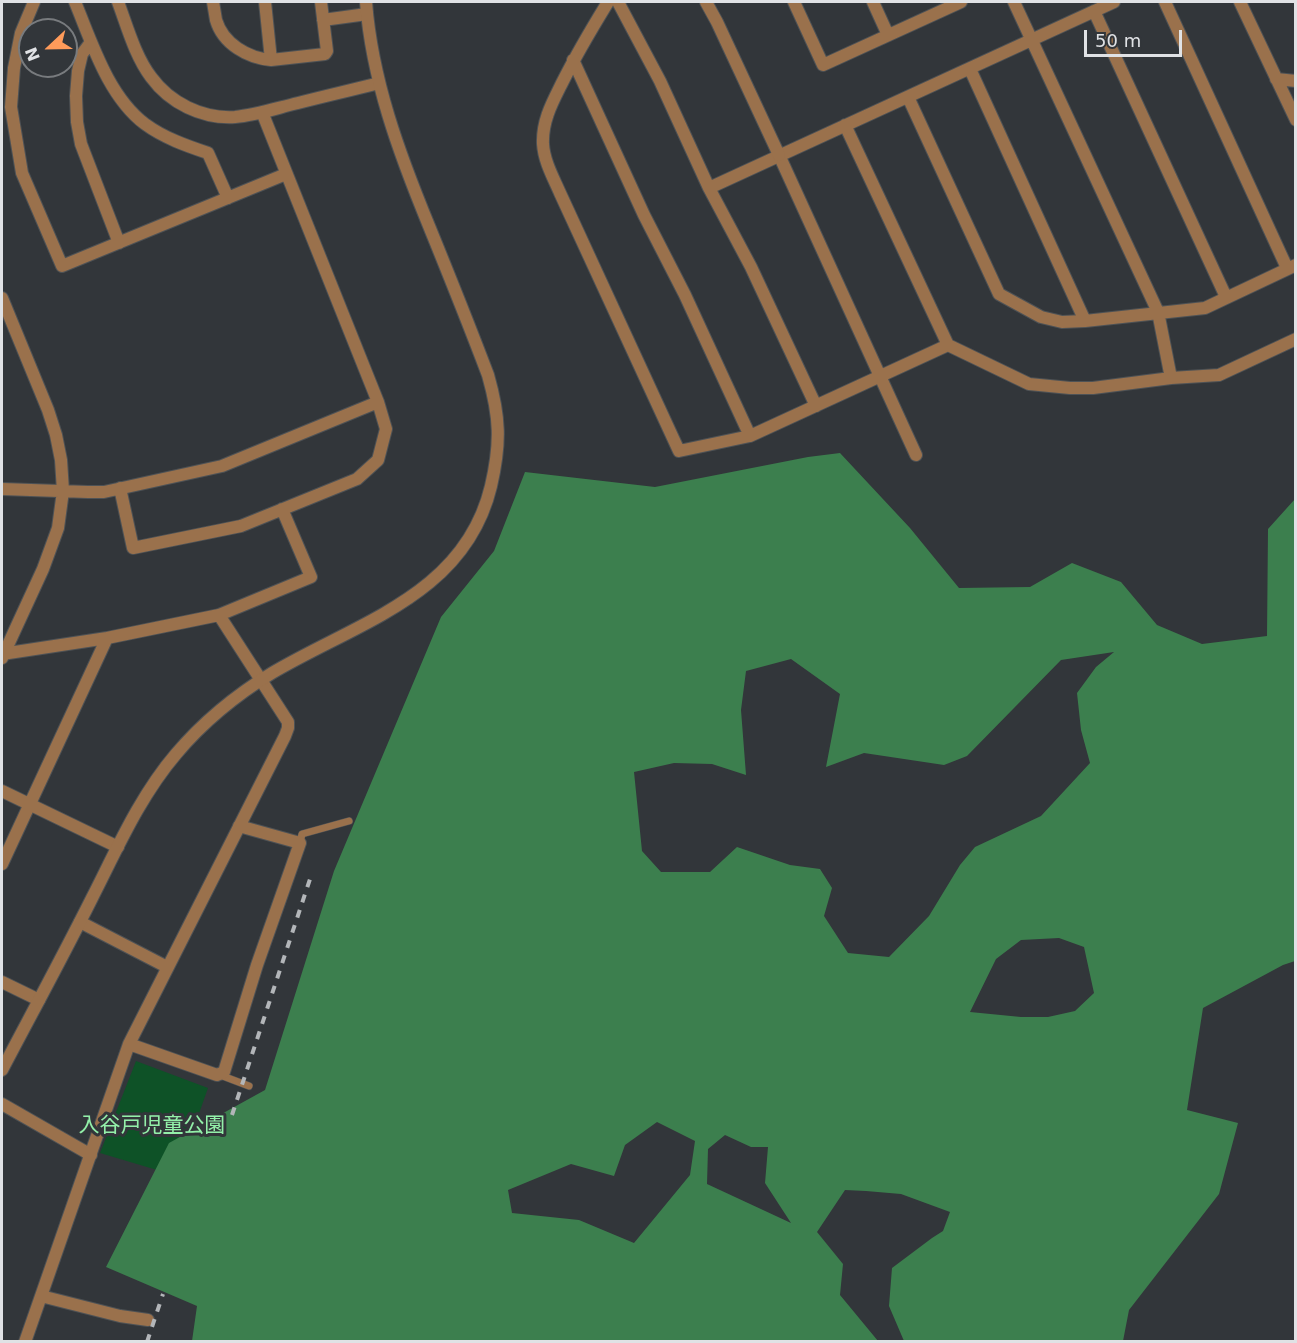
<!DOCTYPE html>
<html>
<head>
<meta charset="utf-8">
<style>
	body { margin:0 }
	#map { position:relative; width:1297px; height:1343px; overflow:hidden; background:#32363a; font-family:"DejaVu Sans",sans-serif }
	canvas { display:block }
	.frame { position:absolute; inset:0; border:3px solid #e0e2e5; pointer-events:none }
	.north { position:absolute; left:18px; top:18px; width:60px; height:60px; box-sizing:border-box; background:#32363a; border:2px solid #787b7e; border-radius:50%; rotate:248deg; font-size:16px; font-weight:700; line-height:24px; text-align:center; color:#e0e2e5 }
	.north::after { content:''; display:block; margin:auto; width:21px; height:27px; background:#ff9b5a; clip-path:polygon(50% 0,100% 100%,50% 72%,0 100%) }
	.scale { position:absolute; left:1084px; top:30px; width:98px; height:27px; box-sizing:border-box; border:3px solid #e0e2e5; border-top:0; padding-left:8px; font-size:18px; line-height:21px; white-space:nowrap; color:#e0e2e5; -webkit-text-stroke:4px #32363a; paint-order:stroke }
</style>
</head>
<body>
<div id="map">
<canvas width="1297" height="1343"></canvas>
<div class="frame"></div>
<div class="north">N</div>
<div class="scale">50 m</div>
</div>
<script>
const c = document.querySelector('canvas').getContext('2d');
c.lineJoin = 'round';
function paint(path, color) { c.fillStyle = color; c.fill(path, 'evenodd'); }
function strokePath(path, color, width, dash) { c.strokeStyle = color; c.lineWidth = width; c.lineCap = dash ? 'butt' : 'round'; c.setLineDash(dash || []); c.stroke(path); }
function write(font, color, halo, rows, align = 'center') {
  c.font = font + ' "DejaVu Sans","Noto Sans JP",sans-serif'; c.lineWidth = 6; c.setLineDash([]); c.textBaseline = 'middle'; c.strokeStyle = halo; c.fillStyle = color; for (const [text, x, y, turn = 0] of rows) {
    c.save(); c.translate(x, y); c.rotate((+turn || 0) * Math.PI / 180); c.textAlign = isNaN(turn) ? turn : align; if (halo) c.strokeText(text, 0, 0); c.fillText(text, 0, 0); c.restore();
  }
}
paint(new Path2D(`
	M136,1061L208,1088L177,1176L100,1153Z`), '#0e5227');
paint(new Path2D(`
	M840,453L910,528L959,588L1030,587L1072,563L1121,582L1157,625L1202,644L1267,636L1268,529L1295,499V961L1283,965L1203,1008L1187,1110L1238,1123L1219,1194L1129,1310L1123,1341H904L889,1306L892,1268L932,1238L943,1231L950,1212L901,1194L866,1191L845,1190L817,1232L843,1264L840,1295L878,1341H192L197,1306L106,1267L169,1143L265,1090L334,871L441,617L494,551L525,472L655,487L808,457ZM1114,652L1096,667L1077,693L1081,730L1090,763L1041,816L975,847L960,865L929,916L889,957L848,953L824,916L832,888L820,869L790,865L737,847L710,872H661L642,851L634,772L674,763L712,764L746,775L741,710L746,671L791,659L840,694L826,767L864,753L944,765L967,756L1061,660ZM1059,938L1084,947L1094,993L1075,1011L1048,1017H1021L970,1012L996,959L1021,940ZM657,1122L695,1141L690,1175L634,1243L579,1220L512,1213L508,1190L571,1164L614,1176L625,1145ZM725,1135L751,1147H768L765,1183L791,1223L707,1184L708,1149Z`), '#3c7f4e');
const service = new Path2D(`
	M300,843L302,834L349,821
	M220,1075L249,1086`);
const minor = new Path2D(`
	M34,2L21,33L14,68L11,107L22,173L62,266L286,174
	M75,2C92,43 108,96 145,124C164,138 187,146 208,153L228,198
	M118,2C127,26 135,56 151,77C170,103 202,119 235,117C256,115 277,108 298,103C325,96 352,90 379,83
	M213,2C214,8 215,14 216,20C223,44 248,58 271,60L325,54L327,51L321,2
	M265,2L271,60
	M608,2C592,28 576,55 562,83C552,103 542,121 543,144C544,161 553,177 560,193L679,451L750,436L948,345
	M618,2L660,81L709,188L751,267L816,406
	M794,2L823,65L961,2
	M873,2L888,35
	M1014,2L1158,312L1171,378
	M1165,2L1287,268
	M1240,2L1296,120
	M1094,11L1226,297
	M323,20L367,14
	M91,42L82,54L78,71L76,96L77,122L81,144L119,243
	M573,60L644,215L685,295L750,436
	M970,69L1085,321
	M1276,79L1296,81
	M908,97L999,294L1041,317L1062,322L1085,321L1205,308L1296,265
	M845,125L948,345L1029,384L1070,388H1093L1171,378L1219,375L1296,339
	M779,155L916,455
	M709,188L1114,2
	M2,298L48,410L56,435L61,460L63,491L58,528L43,569L2,658
	M120,488L133,548L241,526L357,479L378,460L386,429L378,402L262,112
	M2,489L88,492H104L222,466L378,402
	M219,615L311,577L282,509
	M2,654L107,638L219,615L288,722V728L285,736L129,1044L25,1342
	M2,791L118,847
	M2,864L107,638
	M80,922L167,967
	M2,982L39,1000
	M129,1044L217,1075L224,1072L257,965L300,843L239,826
	M2,1104L91,1155
	M41,1296L120,1316L148,1320`);
const tertiary = new Path2D(`
	M706,2L717,22L779,155
	M2,1070C32,1013 63,956 92,898C117,849 140,796 176,754C203,722 236,695 272,673C358,622 465,595 491,486C501,443 500,417 488,375C469,325 449,275 429,226C399,153 372,80 366,2`);
strokePath(service, '#4e5255', 8);
strokePath(minor, '#4e5255', 14);
strokePath(tertiary, '#4e5255', 14);
strokePath(service, '#9a714c', 7);
strokePath(minor, '#9a714c', 12);
strokePath(tertiary, '#9a714c', 12);
strokePath(new Path2D(`
	M232,1115L311,876
	M147,1342L163,1294`), '#b3b6b9', 4, [8, 8]);
write('21px', '#93f0a9', '#32363a', [
	["入谷戸児童公園",152,1127]
]);
</script>
</body>
</html>
